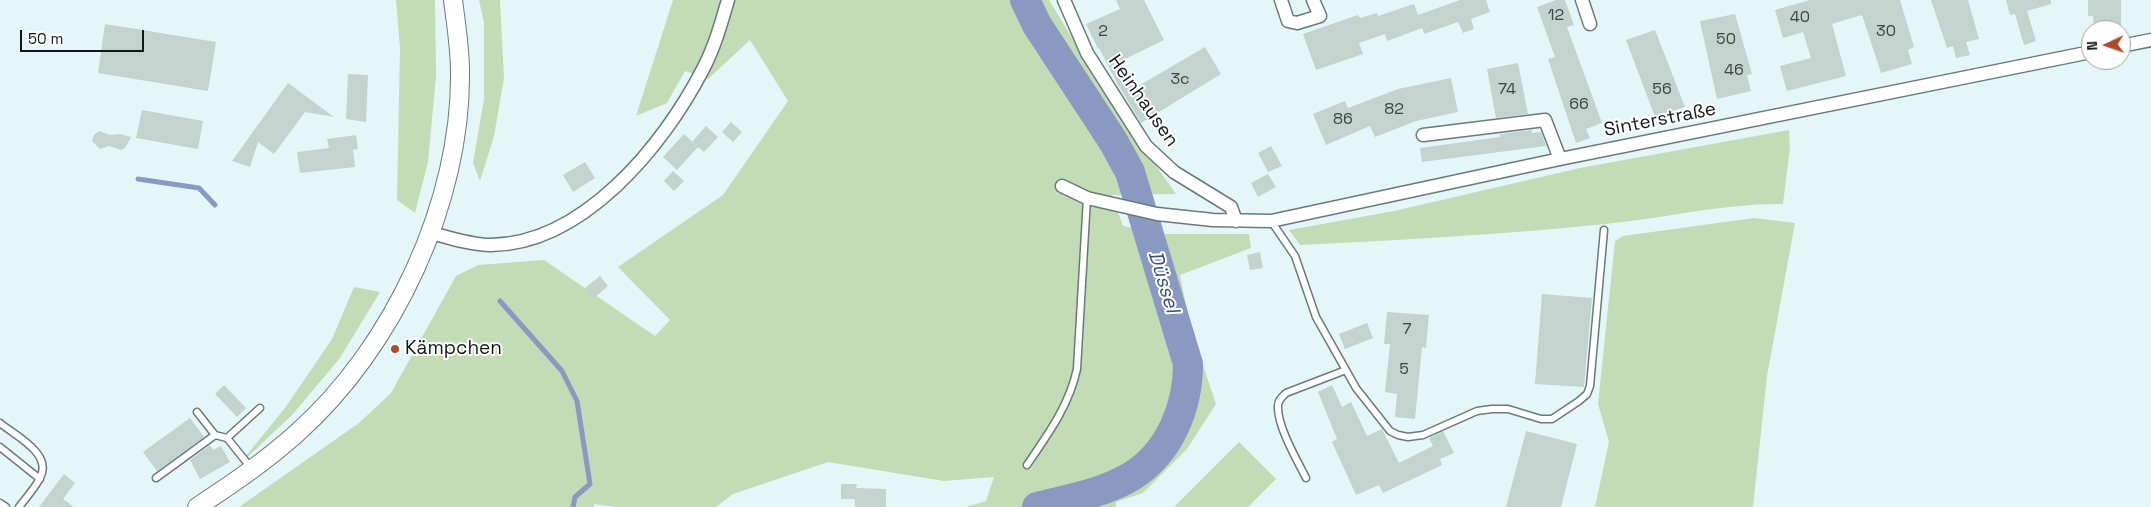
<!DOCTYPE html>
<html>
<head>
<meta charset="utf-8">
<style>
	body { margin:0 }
	#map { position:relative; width:2151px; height:507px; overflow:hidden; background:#e4f6f8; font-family:"Space Grotesk",sans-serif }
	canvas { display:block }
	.north { position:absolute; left:2081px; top:20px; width:50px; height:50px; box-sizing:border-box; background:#fff; border:1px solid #9fa2a2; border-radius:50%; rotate:267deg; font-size:14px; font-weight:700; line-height:20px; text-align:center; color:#101717 }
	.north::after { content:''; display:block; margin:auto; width:18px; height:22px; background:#b14a26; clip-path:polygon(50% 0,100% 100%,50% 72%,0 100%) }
	.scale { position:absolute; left:20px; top:30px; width:124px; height:22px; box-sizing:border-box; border:2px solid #101717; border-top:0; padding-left:6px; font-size:15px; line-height:18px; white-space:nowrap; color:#101717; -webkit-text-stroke:4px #fff; paint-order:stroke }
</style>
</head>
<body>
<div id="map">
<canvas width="2151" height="507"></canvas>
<div class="north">N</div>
<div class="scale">50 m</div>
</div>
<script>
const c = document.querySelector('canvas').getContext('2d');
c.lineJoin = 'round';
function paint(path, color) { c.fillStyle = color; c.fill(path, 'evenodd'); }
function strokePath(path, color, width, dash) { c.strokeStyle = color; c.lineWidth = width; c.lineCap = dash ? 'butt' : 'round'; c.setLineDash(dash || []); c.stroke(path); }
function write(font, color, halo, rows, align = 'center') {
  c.font = font + ' "Space Grotesk",sans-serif'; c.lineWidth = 4; c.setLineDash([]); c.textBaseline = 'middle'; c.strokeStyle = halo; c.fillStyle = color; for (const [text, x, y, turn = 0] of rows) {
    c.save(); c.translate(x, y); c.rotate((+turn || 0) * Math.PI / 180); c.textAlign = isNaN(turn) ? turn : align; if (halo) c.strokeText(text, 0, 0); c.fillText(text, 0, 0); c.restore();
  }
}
paint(new Path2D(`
	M396,0H435L436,76L428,162L415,213L397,200L400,48Z
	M479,0H500L504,78L494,136L480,181L473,163L484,99V23Z
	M673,0H1049L1111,102L1176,194L1112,195L1123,226L1164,234H1249L1251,248L1180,275L1191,330L1216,404L1187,449L1143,493L1116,502V507H966L986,501L994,477L944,481L828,462L733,494L716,507H617L594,504V507H239L359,423L391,393L456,276L478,265L544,260L655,336L670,320L618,267L723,195L788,101L750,40L708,79L685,71L667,103L636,116Z
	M1789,130L1790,147L1783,204C1727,203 1670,217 1614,223C1510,234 1405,240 1300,245L1289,230L1394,211L1580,168Z
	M1754,218L1795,223L1767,376L1753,507H1595L1609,442L1598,404L1615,241L1623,236Z
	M354,287L380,292L340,358L293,414L237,467L285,408L332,339Z
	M1239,442L1276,479L1248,507H1174Z`), '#c2dcb6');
strokePath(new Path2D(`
	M138,179L199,188L215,205
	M500,301L562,371L577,401L590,484L575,497L573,507`), '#899ac2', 5);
strokePath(new Path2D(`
	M1025,0L1037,25L1113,141L1130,172L1188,364C1188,407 1170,452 1132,476C1104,493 1069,499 1037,507`), '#899ac2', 30);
paint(new Path2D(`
	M1116,0H1144L1164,40L1121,61L1135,88L1205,47L1221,74L1141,123L1118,85L1099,48L1098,49L1086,24L1120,9Z
	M1460,0H1486L1490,12L1471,19L1474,29L1463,33L1458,22L1424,34L1422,28L1387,41L1385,34L1359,43L1363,54L1316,70L1303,34L1358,15L1360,18L1377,13L1378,16L1414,4L1418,15Z
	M1556,0H1565L1574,25L1567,27L1602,123L1586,129L1590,138L1576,143L1548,59L1555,57L1537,7Z
	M1810,0H1900L1914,47L1908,50L1912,64L1881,73L1862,15L1832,24L1846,76L1787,91L1780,66L1811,58L1803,32L1783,38L1775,10Z
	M1931,0H1968L1979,39L1966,42L1970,55L1956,58L1953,46L1947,48Z
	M2006,0H2051V4L2027,11L2036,41L2024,45L2015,14L2010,15Z
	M2088,0H2121V25L2094,27L2093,16H2088Z
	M1735,14L1752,74L1747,75L1751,91L1717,99L1700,21Z
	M105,24L216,42L208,91L98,73Z
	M1655,30L1685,107L1655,117L1626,40Z
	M1518,63L1528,114L1496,118L1487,69Z
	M348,74L368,75L366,122L346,119Z
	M1451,78L1458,112L1416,121L1375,137L1370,126L1326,145L1313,114L1345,101L1348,108L1398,89Z
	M288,83L334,117L305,112L274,154L258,142L250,167L232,161Z
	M142,110L203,121L198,149L136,138Z
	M731,122L742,132L733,142L722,132Z
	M706,126L718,137L704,152L692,142Z
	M1532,130V133L1541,132L1546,146L1422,162L1420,148L1500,137V134Z
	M99,131L110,135L120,134L131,137L125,148L121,150L109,146L100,149L92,141L94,135Z
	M684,134L698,147L677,170L663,157Z
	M356,135L358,149L353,150L355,167L300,173L297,152L329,148L327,139Z
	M1271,146L1282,166L1268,172L1258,153Z
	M585,162L595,178L573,192L563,175Z
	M673,171L684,181L674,191L664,181Z
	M1268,174L1276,187L1258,197L1251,183Z
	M1260,252L1263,268L1250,270L1247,255Z
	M600,276L608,286L594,298L585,288Z
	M1542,294L1592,298L1584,387L1535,384Z
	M1387,312L1429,315L1426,348L1422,347L1415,419L1395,417L1397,394L1385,392L1390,344H1384Z
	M1367,323L1373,338L1345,349L1339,334Z
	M224,385L246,408L237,417L215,394Z
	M1332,385L1342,407L1351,402L1367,436L1382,429L1399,463L1433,446L1429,438L1443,431L1454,453L1440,459L1442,465L1383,493L1379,485L1356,495L1332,442L1337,439L1318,392Z
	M190,418L204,437L157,471L143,452Z
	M1526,431L1577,444L1561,507H1506Z
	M210,445L213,450L221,446L230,462L200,479L190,460Z
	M64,474L75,483L63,499L74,507H39Z
	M841,484H857L856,488L886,489V507H855V499H841Z`), '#c3d3cd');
const lane = new Path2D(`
	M1271,221L1295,256L1316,317L1356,388L1390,431L1398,435L1408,437L1423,435L1477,411L1492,409H1508L1541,419H1552L1579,401L1587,394L1590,386L1604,230
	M197,412L215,435
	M0,423C16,436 53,454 40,478C35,488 26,498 19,507
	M227,438L260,408
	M0,447L40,479
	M1027,465C1048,434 1069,406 1077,369L1087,198
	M156,478L215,435L227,438L252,469
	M1306,478C1297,460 1277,426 1278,406C1278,400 1282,397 1286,393L1346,370
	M0,503L6,507`);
const street = new Path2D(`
	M1064,0L1087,53L1146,146L1174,172L1231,207L1236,221
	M1281,0L1288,21L1297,23L1320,16L1313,0
	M1582,0L1590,24
	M2121,46L2151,40
	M1423,135L1545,120L1560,159
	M1062,186L1087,198L1157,214L1213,220L1271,221L1560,159L2091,52
	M432,233C450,238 472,245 491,245C583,244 663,146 702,71C714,49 721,24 728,0`);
const secondary = new Path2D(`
	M197,507C232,484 266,461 297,433C393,348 462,201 460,71C460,48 456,24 453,0`);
strokePath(lane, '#697a7b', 9);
strokePath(street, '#697a7b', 15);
strokePath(secondary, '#697a7b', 20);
strokePath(lane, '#fff', 6);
strokePath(street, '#fff', 12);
strokePath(secondary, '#fff', 18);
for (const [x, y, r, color] of [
	[395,349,5,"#b14a26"]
]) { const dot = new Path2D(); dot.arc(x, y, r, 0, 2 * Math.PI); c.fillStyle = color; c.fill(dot); strokePath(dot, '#fff', 2); }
write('16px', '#3d4644', null, [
	["12",1556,16],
	["40",1800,18],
	["2",1103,32],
	["30",1886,32],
	["50",1726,40],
	["46",1734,71],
	["3c",1180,80],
	["74",1507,90],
	["56",1662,90],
	["66",1579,105],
	["82",1394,110],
	["86",1343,120],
	["7",1407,330],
	["5",1404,370]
]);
write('19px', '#101717', '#fff', [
	["Heinhausen",1143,101,55],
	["Sinterstraße",1660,120,-11]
]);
write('19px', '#101717', '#fff', [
	["Kämpchen",405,349]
], 'left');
write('italic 20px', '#394d83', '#fff', [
	["Düssel",1163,282,73]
]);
</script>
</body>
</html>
